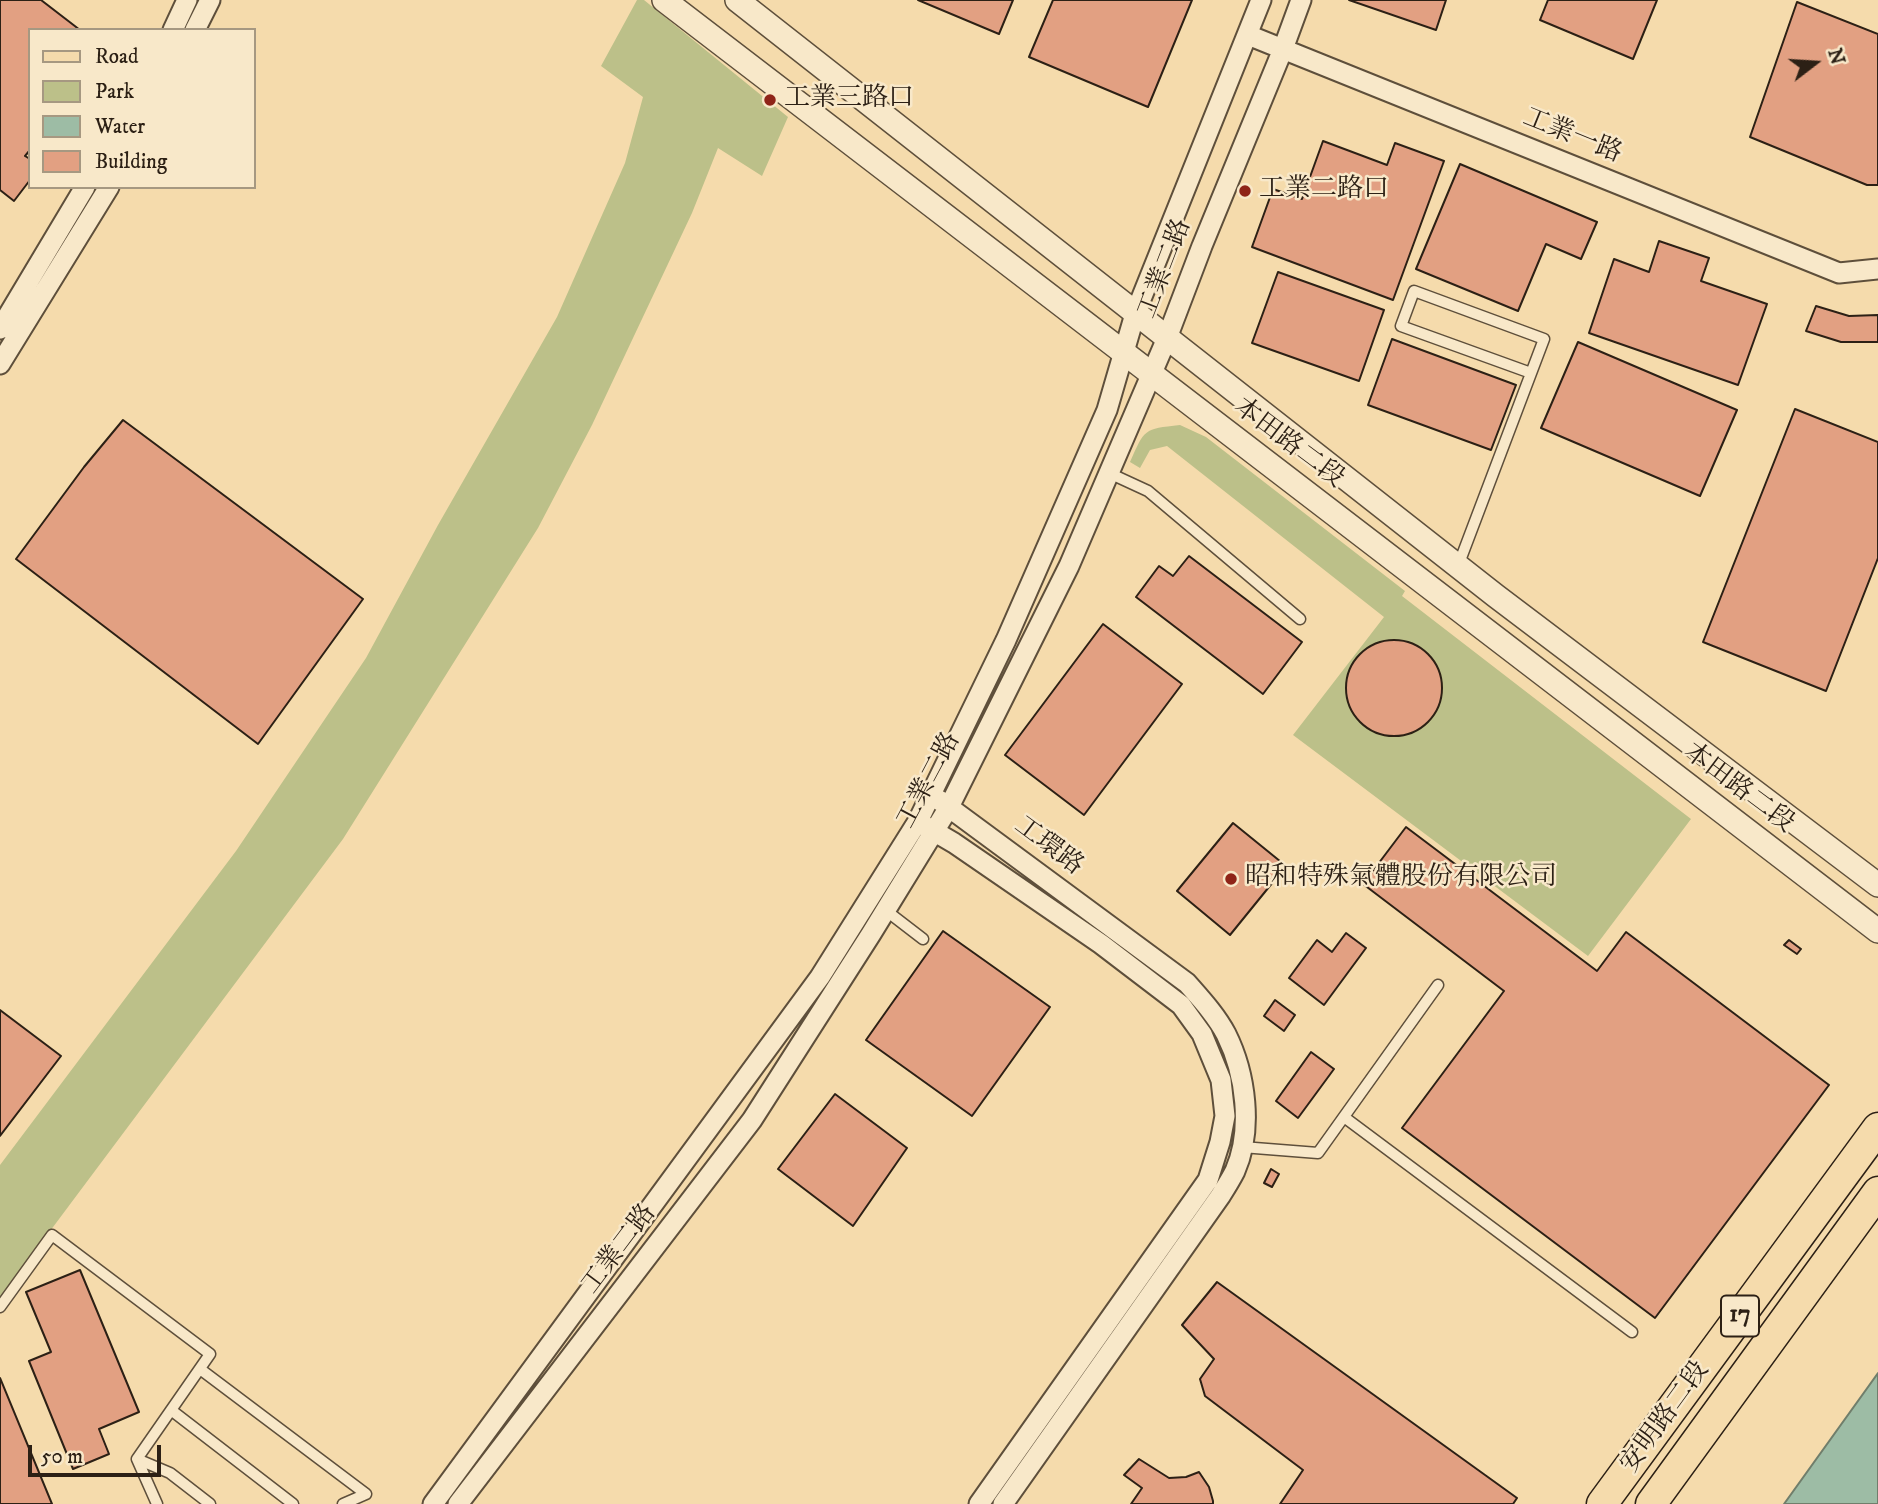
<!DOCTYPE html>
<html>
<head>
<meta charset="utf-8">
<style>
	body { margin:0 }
	#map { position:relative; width:1878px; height:1504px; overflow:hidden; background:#f5dbac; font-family:"IM FELL DW Pica",serif }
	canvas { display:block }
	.legend { position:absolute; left:28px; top:28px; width:228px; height:161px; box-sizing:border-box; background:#f8e8c9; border:2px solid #a69881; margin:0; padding:9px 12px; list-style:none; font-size:21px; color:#2c2015 }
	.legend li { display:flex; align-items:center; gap:14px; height:35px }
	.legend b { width:35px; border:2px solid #a69881 }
	.north { position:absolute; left:1780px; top:28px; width:70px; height:70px; -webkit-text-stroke:5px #f8e8c9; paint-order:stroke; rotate:73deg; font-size:19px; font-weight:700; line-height:28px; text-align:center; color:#2c2015 }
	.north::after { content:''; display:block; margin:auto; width:24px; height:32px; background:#2c2015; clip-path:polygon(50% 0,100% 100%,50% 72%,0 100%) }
	.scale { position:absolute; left:28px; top:1445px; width:133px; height:32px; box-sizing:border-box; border:4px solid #2c2015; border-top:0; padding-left:9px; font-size:21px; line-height:24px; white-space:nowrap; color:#2c2015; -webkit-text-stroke:5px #f8e8c9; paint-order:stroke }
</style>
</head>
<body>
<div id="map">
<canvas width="1878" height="1504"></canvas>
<ul class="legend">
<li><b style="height:9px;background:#f5dbac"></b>Road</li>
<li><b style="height:19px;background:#bcc089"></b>Park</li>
<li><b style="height:19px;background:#9dbca5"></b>Water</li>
<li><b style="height:19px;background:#e2a082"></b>Building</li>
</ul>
<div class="north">N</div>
<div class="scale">50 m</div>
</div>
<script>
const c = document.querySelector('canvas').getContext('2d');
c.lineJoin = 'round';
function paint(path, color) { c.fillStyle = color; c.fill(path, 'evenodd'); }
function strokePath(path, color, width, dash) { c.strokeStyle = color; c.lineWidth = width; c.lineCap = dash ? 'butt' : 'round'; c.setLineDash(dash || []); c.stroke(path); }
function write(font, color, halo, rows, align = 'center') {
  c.font = font + ' "IM FELL DW Pica","Noto Serif TC",serif'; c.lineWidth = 5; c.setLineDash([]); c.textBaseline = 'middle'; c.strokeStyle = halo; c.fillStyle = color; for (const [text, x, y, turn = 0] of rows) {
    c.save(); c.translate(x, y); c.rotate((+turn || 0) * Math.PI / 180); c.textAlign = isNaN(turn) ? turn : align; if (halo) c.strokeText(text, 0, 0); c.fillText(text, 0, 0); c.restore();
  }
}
paint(new Path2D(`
	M637,0H644L788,117L762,176L718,148L692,213L592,425L538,528L491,603L343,839L0,1298V1165L236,851L366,658L438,525L557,317L625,163L643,97L601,66Z
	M1180,425L1206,437L1405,591L1402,596L1691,819L1588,956L1293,735L1384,617L1167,446L1150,450L1140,468L1130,462C1145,429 1143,429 1180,425Z`), '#bcc089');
const water = new Path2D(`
	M1878,1373V1504H1784Z`);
paint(water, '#9dbca5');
strokePath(water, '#707e6b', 2);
const building = new Path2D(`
	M0,0H41L80,30H30V150L25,156L30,159V180L14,201L0,190Z
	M918,0H1013L999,34Z
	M1053,0H1192L1148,107L1029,57Z
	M1349,0H1446L1436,30Z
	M1548,0H1657L1633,59L1540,20Z
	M1797,2L1878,34V185H1867L1750,137Z
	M1323,141L1387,165L1395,143L1444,161L1393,300L1252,247L1273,189L1302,199Z
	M1460,164L1597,222L1581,259L1546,244L1518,311L1416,269Z
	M1659,241L1709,258L1701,281L1767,304L1738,385L1589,333L1614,259L1649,272Z
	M1278,272L1384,310L1359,381L1252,343Z
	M1816,306L1849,316L1878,315V342H1841L1806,331Z
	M1392,339L1516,385L1491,450L1368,405Z
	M1578,342L1737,410L1700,496L1541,428Z
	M1795,409L1878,442V558L1826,691L1703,642Z
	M123,420L363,599L258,744L16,559L84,467Z
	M1189,556L1302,642L1263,694L1136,597L1159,566L1173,576Z
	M1103,624L1182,684L1084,815L1005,755Z
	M1346 688a48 48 0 1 1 96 0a48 48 0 1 1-96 0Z
	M1233,823L1286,866L1230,935L1177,891Z
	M1406,827L1597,971L1626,932L1829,1085L1655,1318L1402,1128L1504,991L1363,884Z
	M943,931L1050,1007L972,1116L866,1040Z
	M1346,933L1366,948L1324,1005L1289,978L1317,940L1332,952Z
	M1789,940L1801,949L1797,954L1784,945Z
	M1275,1000L1295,1015L1284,1031L1264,1016Z
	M0,1010L61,1056L0,1136Z
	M1311,1052L1334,1069L1298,1118L1276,1101Z
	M835,1094L907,1148L853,1226L778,1169Z
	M1271,1169L1279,1174L1272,1187L1264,1183Z
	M80,1270L139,1412L99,1429L109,1454L73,1469L29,1361L51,1352L26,1292Z
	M1217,1282L1517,1498L1513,1504H1280L1303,1470L1205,1396L1200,1379L1214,1359L1182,1325Z
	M0,1378L52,1504H0Z
	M1139,1459L1169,1478L1186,1477L1199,1472L1209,1487L1213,1501V1504H1131L1142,1488L1124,1475Z`);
paint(building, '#e2a082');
strokePath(building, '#2c2015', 2);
const service = new Path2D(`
	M1109,473L1148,491L1300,619
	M1458,566L1544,339L1414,291L1401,326L1531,373
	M884,909L923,939
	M1344,1117L1632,1332
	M1242,1147L1318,1153L1438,985
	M0,1307L52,1235L210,1354L137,1459L157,1504
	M200,1369L366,1494L343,1504
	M171,1410L293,1504
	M137,1459L170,1473L210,1504`);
const minor = new Path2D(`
	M173,30L187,0
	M195,30L210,0
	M1248,35L1839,273L1878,269
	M0,329L85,187
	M0,364L109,187
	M939,800L1187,983C1201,999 1216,1015 1226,1034C1246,1074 1253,1130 1235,1171C1231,1179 1226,1187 1221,1195L1003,1504
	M925,826L954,843L1101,944L1181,1005L1202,1034L1221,1080L1225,1116L1220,1142L1208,1180L979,1504
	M433,1504L820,977L918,821L1006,640L1107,410L1135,314L1261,0
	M458,1504L752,1120L871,934L949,807L1069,566L1167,338L1202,246L1283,49L1301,0`);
const tertiary = new Path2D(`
	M664,0L1878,931
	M737,0L1496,596L1878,885`);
const primary = new Path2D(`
	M1602,1504L1878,1128
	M1651,1504L1878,1192`);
strokePath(service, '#5e4f3b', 13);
strokePath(minor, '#5e4f3b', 23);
strokePath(tertiary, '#5e4f3b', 26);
strokePath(primary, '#2c2015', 33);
strokePath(service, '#f8e8c9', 10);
strokePath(minor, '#f8e8c9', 19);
strokePath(tertiary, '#f8e8c9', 23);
strokePath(primary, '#f5dbac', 30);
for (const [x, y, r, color] of [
	[770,100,7,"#8f2418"],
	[1245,191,7,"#8f2418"],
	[1231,879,7,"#8f2418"]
]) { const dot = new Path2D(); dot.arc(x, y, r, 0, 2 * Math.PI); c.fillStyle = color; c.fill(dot); strokePath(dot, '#f8e8c9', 2.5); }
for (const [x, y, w] of [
	[1740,1316,38]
]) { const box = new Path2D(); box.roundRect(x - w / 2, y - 20.5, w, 41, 5); c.fillStyle = '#f8e8c9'; c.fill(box); strokePath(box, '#2c2015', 2); }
write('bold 24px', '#2c2015', null, [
	["17",1740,1316]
]);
write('26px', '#2c2015', '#f8e8c9', [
	["工業三路口",784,100],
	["工業二路口",1259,191],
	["昭和特殊氣體股份有限公司",1245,879]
], 'left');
write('26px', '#2c2015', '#f8e8c9', [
	["工業一路",1572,137,22],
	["工業二路",1166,269,-69],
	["本田路二段",1288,444,37],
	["工業二路",930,781,-62],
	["本田路二段",1738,789,37],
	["工環路",1048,847,37],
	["工業二路",620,1250,-53],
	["安明路二段",1666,1418,-54]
]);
</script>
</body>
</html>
